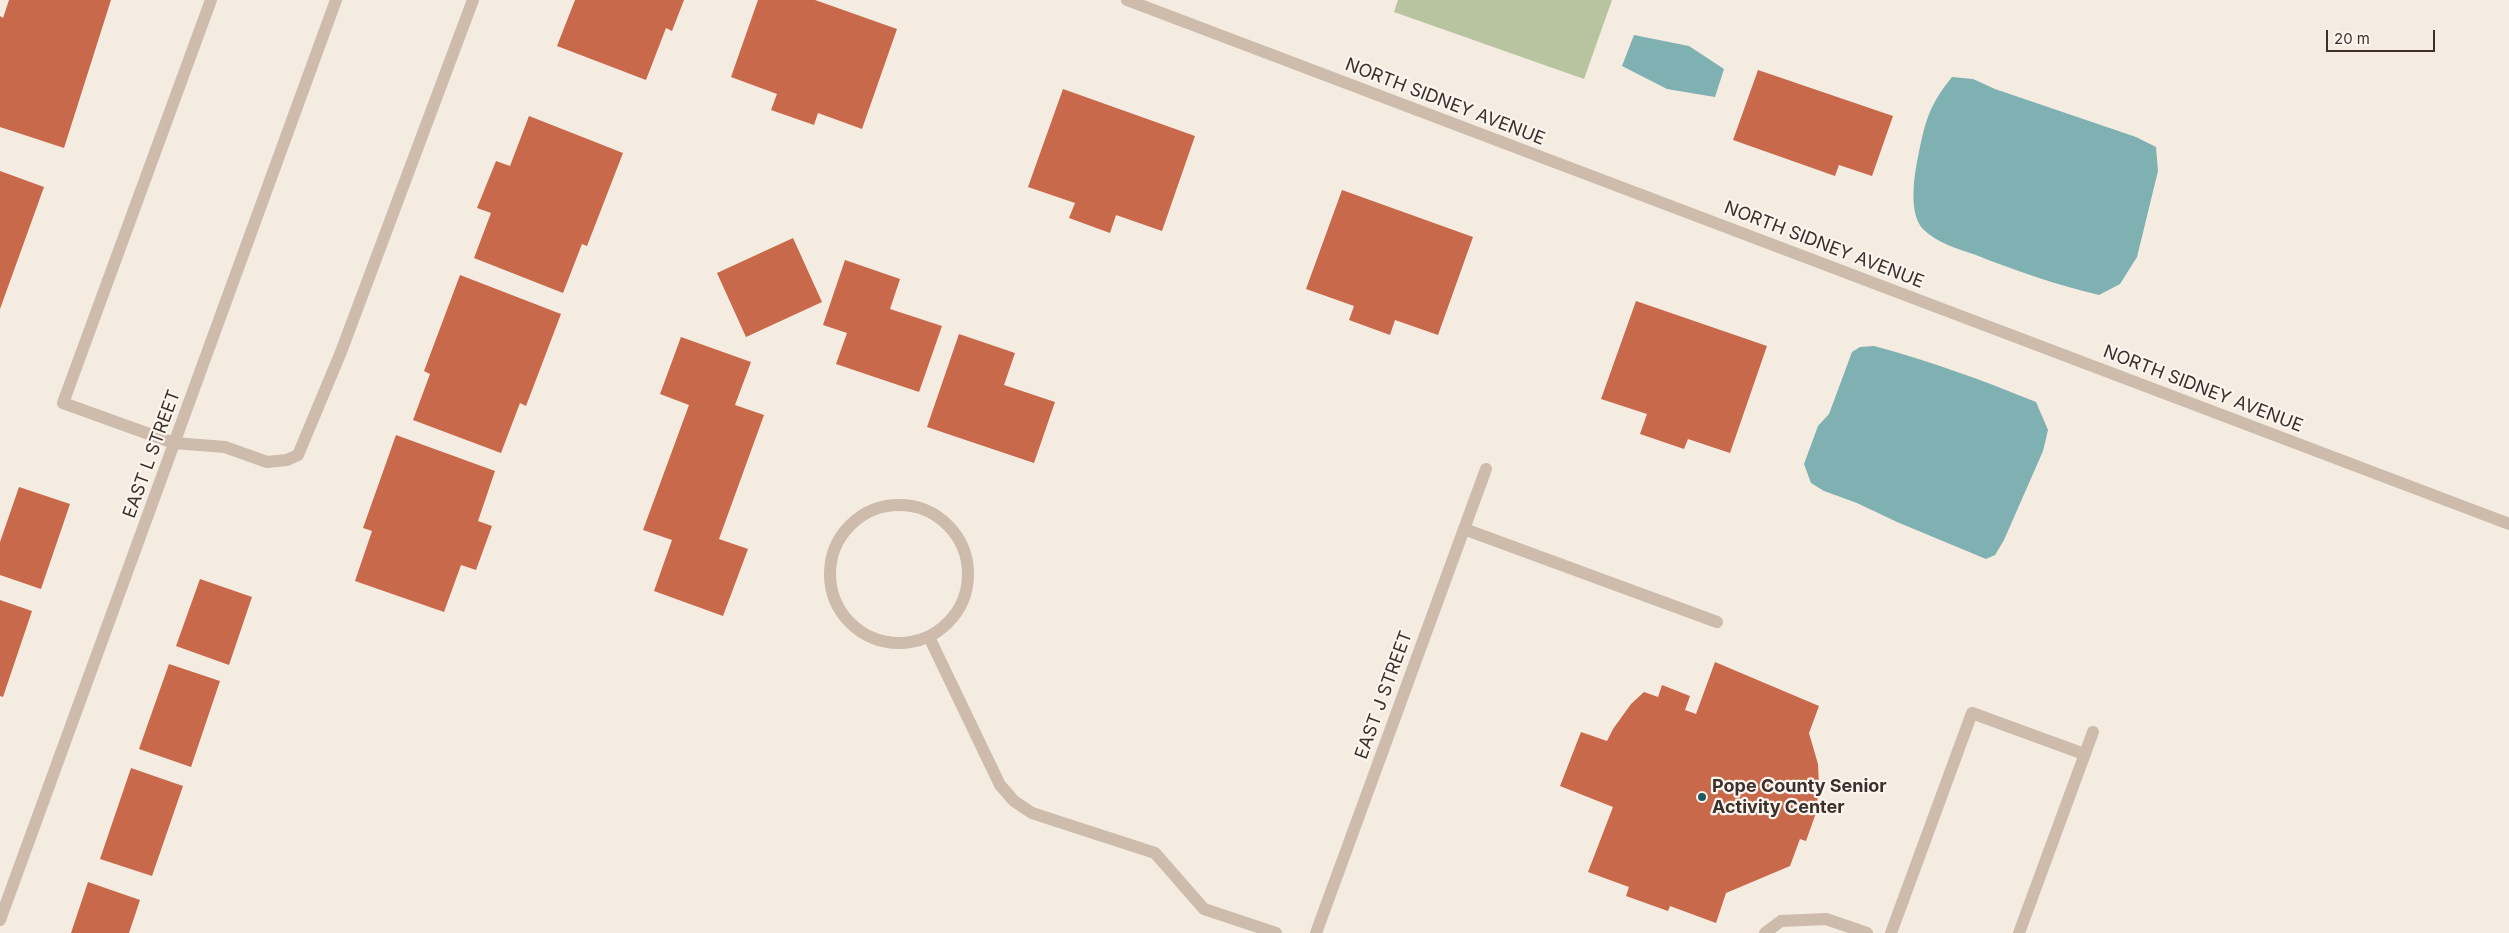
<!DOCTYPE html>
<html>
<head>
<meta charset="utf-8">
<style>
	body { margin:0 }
	#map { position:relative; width:2509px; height:933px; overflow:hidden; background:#f4ebe1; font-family:Inter,sans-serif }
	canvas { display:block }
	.scale { position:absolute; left:2326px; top:30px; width:109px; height:22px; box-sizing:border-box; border:2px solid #3b302b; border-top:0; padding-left:6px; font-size:15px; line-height:18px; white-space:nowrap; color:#3b302b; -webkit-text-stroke:4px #fbf5ee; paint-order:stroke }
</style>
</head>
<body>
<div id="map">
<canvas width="2509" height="933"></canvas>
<div class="scale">20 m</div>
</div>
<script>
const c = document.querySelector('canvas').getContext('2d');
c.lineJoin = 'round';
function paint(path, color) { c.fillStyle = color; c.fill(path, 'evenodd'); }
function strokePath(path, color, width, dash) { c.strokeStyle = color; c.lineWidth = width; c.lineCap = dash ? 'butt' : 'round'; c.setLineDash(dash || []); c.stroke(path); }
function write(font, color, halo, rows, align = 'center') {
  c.font = font + ' Inter,sans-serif'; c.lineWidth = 4.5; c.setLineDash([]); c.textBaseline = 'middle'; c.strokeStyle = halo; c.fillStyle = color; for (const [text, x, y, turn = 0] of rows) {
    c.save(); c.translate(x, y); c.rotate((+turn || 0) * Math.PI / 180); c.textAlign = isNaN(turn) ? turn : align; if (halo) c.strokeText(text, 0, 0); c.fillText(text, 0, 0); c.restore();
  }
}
paint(new Path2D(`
	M1398,0H1612L1584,79L1394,12Z`), '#b8c4a0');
paint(new Path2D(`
	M1634,35L1689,46L1724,69L1715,97L1667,89L1622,66Z
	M1952,77L1973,79L1995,89L2136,137L2156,147L2158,171L2137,257L2120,284L2099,295C2057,285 2016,271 1976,255C1959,249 1937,243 1924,230C1908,215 1914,176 1918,157C1925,122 1929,105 1952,77Z
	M1874,346C1930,361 1982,380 2036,402L2048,430L2043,451L2004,540L1995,555L1986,559L1897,522L1857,503L1824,491L1811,483L1804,464L1818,426L1829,414L1852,352L1860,347Z`), '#7fb0b2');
paint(new Path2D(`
	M9,0H111L64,148L0,127V16L3,18Z
	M575,0H684L672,31L666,28L646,80L557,46Z
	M758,0H815L897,29L862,129L818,113L814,125L771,110L777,94L731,77Z
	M1758,70L1893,116L1872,176L1839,165L1835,176L1733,140Z
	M1063,89L1195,136L1162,231L1116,215L1110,233L1069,218L1075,203L1028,187Z
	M529,116L623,153L587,246L582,244L563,293L474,258L491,213L477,208L496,161L510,166Z
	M0,171L44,187L0,309Z
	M1342,190L1473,237L1438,335L1395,320L1390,335L1349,320L1354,306L1306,289Z
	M793,238L822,302L746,337L717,273Z
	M845,260L900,279L890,309L942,326L919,392L836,364L847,333L823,325Z
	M460,275L561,314L526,406L520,403L501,453L413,420L430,374L424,371Z
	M1636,301L1767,346L1730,453L1688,439L1684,449L1640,434L1647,414L1601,399Z
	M959,334L1015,353L1004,385L1055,402L1034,463L927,427Z
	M681,337L751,362L735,405L764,415L719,539L748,549L723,616L654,591L672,540L643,530L689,405L660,394Z
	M396,435L495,471L478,521L492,526L476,570L461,565L444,612L355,581L372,531L363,528Z
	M19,487L70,504L41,589L0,575V542Z
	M200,579L252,597L229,665L176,646Z
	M0,600L32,611L3,697L0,696Z
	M1715,662L1819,706L1809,733L1818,764L1819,786L1816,813L1806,841L1800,839L1790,866L1726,893L1716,923L1670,906L1668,911L1626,896L1629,887L1588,872L1613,807L1560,786L1581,732L1607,741L1613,729L1631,704L1644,692L1658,697L1662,685L1690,696L1685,710L1696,714Z
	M169,664L220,681L191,767L139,749Z
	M131,768L183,786L152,876L100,859Z
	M88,882L140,900L129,933H71Z`), '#c8694b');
strokePath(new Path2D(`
	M211,0L63,403L174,443L225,447L267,462L287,460L298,455L341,352L473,0
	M1464,529L1717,622
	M1765,933L1781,921L1826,919L1867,933
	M1891,933L1972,713L2084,754
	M2019,933L2093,732`), '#cdbbac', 12);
strokePath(new Path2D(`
	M1127,0L2509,524
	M830 574a69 69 0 1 1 138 0a69 69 0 1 1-138 0Z
	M929,637L1000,785L1014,801L1032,813L1155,853L1204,909L1276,933
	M0,920L336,0
	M1316,933L1486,469`), '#cdbbac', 12);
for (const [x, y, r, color] of [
	[1702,797,5,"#1f5a5e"]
]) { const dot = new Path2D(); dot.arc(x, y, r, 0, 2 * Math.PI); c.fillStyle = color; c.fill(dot); strokePath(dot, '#fbf5ee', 2); }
write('18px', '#3b302b', '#fbf5ee', [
	["NORTH SIDNEY AVENUE",1445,102,21],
	["NORTH SIDNEY AVENUE",1824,245,21],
	["NORTH SIDNEY AVENUE",2203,389,21],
	["EAST L STREET",152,454,-70],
	["EAST J STREET",1384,695,-70]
]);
write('bold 18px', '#3b302b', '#fbf5ee', [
	["Pope County Senior",1712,787],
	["Activity Center",1712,808]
], 'left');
</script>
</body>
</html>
